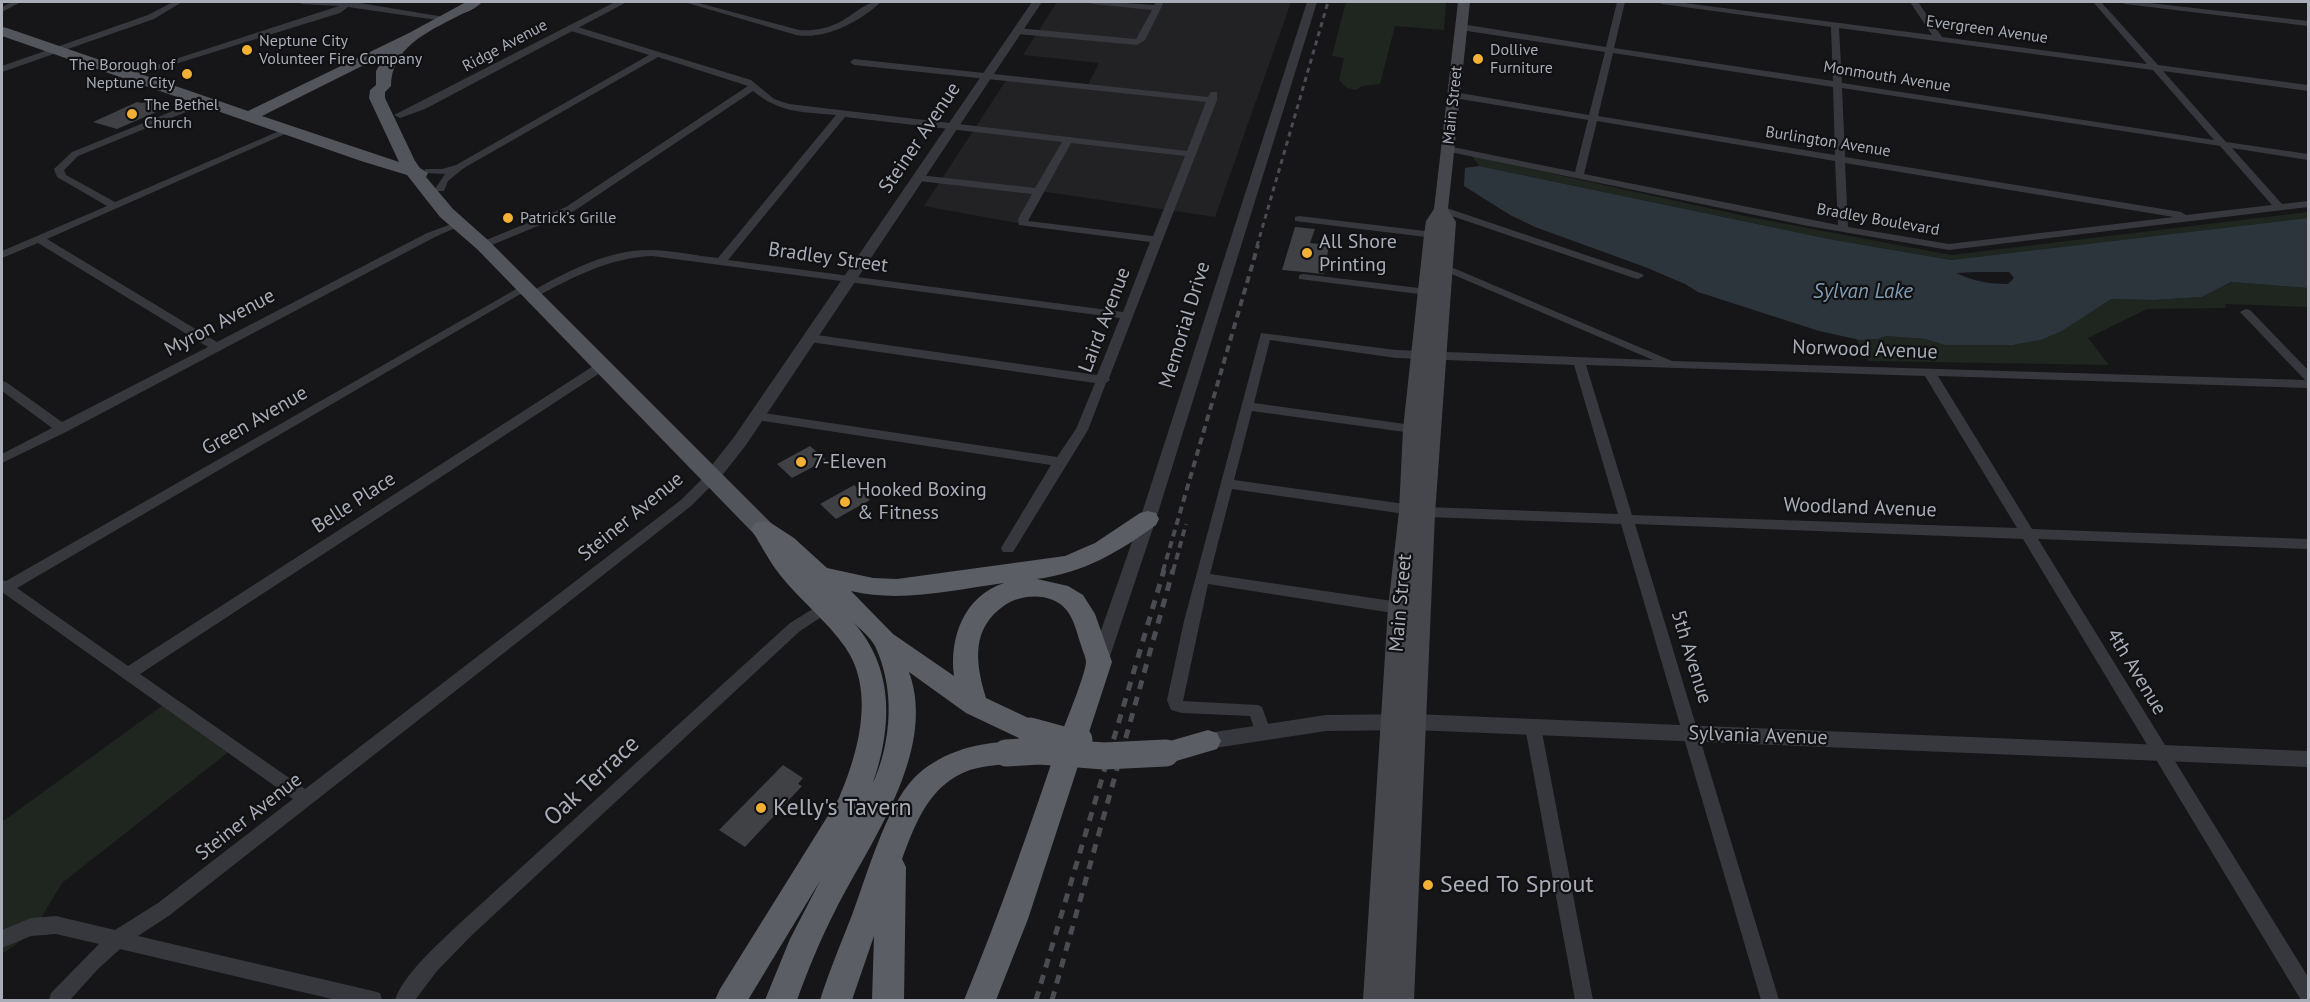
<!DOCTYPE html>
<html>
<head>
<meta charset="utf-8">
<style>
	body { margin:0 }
	#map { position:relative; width:2310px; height:1002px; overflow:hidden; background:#161618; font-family:"PT Sans",sans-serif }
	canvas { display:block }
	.frame { position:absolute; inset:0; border:3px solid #a8adb8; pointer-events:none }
</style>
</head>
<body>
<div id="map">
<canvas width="2310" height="1002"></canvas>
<div class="frame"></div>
</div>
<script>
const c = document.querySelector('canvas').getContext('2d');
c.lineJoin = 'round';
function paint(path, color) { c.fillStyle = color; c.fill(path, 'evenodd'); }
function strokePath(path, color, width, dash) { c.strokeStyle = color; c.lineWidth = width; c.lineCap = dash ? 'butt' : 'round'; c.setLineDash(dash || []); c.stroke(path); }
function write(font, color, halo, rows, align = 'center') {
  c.font = font + ' "PT Sans",sans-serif'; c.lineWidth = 4.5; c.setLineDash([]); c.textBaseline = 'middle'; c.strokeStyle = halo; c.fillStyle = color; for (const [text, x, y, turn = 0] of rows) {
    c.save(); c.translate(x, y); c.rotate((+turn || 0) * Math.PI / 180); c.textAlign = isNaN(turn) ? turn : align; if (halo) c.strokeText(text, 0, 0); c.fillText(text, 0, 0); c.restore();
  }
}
paint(new Path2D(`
	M1057,2H1090L1160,9L1165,2H1291L1215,217L1040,191L1022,224L924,206L1007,79L1087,87L1099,63L1023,55Z`), '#222225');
paint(new Path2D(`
	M1346,2H1446L1444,30L1395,26L1380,84L1362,86L1356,90L1347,88L1339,80L1344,58L1332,56Z
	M1472,156L1749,217L1951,255L2308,212V218L1951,260L1829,239L1479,166Z
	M2231,282L2308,288V307L2225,304L2226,308L2147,309L2088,338L2109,365L1869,361L1856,339L1874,340L1886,336L1926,339L1944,345H2013L2041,340L2062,331L2111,299L2153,300L2202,297Z
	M166,703L231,750L62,883L32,933L2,954V822Z`), '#1e261f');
paint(new Path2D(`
	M1479,166L1829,239L1951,260L2308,218V288L2231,282L2202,297L2153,300L2111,299L2062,331L2041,340L2013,345H1944L1926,339L1886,336L1878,339L1860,340L1819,331L1698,292L1685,284L1645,267L1535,227L1510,215L1464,186L1465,168ZM1978,272H2009L2014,278L2008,284C1989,284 1973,281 1956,273Z`), '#2c353c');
paint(new Path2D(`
	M147,100L168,107L117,129L93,122L137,102L142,103Z
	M1295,227L1315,229L1310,243L1329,245L1324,274L1282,270Z
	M810,446L826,460L792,478L777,464Z
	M854,485L870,500L836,519L820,504Z
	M783,765L803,778L798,784L802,786L745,847L719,830Z`), '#404145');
paint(new Path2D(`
	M12,2H21L2,12V7Z
	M173,2H182L154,19L2,72V66L148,15Z
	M298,2H354L444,17L448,19L444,21L348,7L340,13L133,77L126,75L339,6L302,4Z
	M684,2H695L799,30C813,31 825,29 838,23C852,17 866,0 881,2C859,22 826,40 796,35Z
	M1089,2H1113L1154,5L1156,2H1164L1145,40L1137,45L1017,34L1013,31L1017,28L1136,39L1152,10L1093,4Z
	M1617,2H1625L1614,48L1833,81L1831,27L1662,4L1658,2H1677L1932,35L1910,2H1918L1942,37L2147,64L2093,2H2101L2158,65L2308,85V91L2163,71L2226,142L2308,154V160L2232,148L2282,204L2308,201V207L1949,250L1808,226L1445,151V147L1448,146L1575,172L1588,120L1454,98L1449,95L1454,92L1589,115L1605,52L1461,30L1457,27L1461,24L1606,47ZM1839,28L2153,70L2214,140L1842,83ZM1613,53L1833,87L1835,155L1598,116ZM1842,88L2220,146L2272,205L2186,215L2181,212L1845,157ZM1597,121L1835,161L1838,225L1584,174ZM1845,163L2174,217L1949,244L1848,227Z
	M2121,2H2141L2308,21V26L2125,4Z
	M571,25L751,80L774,99L789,104L1187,151L1206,102L854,65L850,62L854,59L1208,97L1211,92H1217V100L1109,378L1110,380L1106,383L1088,430L1013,552H1003L1001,548L1051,465L757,420L751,416L757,412L1057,457L1076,429L1095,383L810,342L804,338L810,334L1097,375L1120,318L652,256C609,258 573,277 536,297H528V293C566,273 605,250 649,250C672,250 696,256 718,258L836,115C802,112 780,113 753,91L574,211L487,247H479V243L566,207L748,86L658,57L464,168L448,181L444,191H436L435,189L445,174L425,173V169H442L456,165L649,55L568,30V26ZM845,117L1062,142L1035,188L919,175L914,178L919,181L1032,194L1018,219L1019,225L1150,242L1123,312L728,260ZM1071,143L1185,156L1153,236L1028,221Z
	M205,98L208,99V103L78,156L64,170L66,175L115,202L286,128L294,130L47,239L217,342L427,233L457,222L462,225L435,237L66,432L2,463V454L52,428L2,391V381L6,382L62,422L208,347L38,243L2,258V251L107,206L57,177L54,169L72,152Z
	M1441,206L1642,274L1644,276L1638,279L1634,278L1437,211L1436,209Z
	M1299,216L1442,233L1447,236L1442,239L1295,221V217Z
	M1444,264L1672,361L2305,380L2240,312L2246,309L2250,310L2308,370V388L1938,376L2032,529L2308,539V549L2038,539L2308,977V1000H2301L2023,539L1635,524L1779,1000H1761L1621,524L1426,517L1232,489L1210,574L1399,602L1404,604L1406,608L1404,612L1399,614L1208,584L1183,701L1258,705L1262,707L1271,732L1269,737L1263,739L1257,737L1250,716L1182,713L1171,710L1167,700L1184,621L1261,333L1396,350L1653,360L1440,269V265ZM1270,340L1396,358L1574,365L1618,514L1426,507L1234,480L1252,411L1412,433L1418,429L1412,425L1254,403ZM1586,365L1925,376L2017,528L1632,515Z
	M1303,274L1427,289L1433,292L1427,295L1299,279V275Z
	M525,284L529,285V289L17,588L128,666L598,363H606L608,366L606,369L140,674L305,789L681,500L706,475H716L718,478L716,481L691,506L170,915L138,936L373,991L380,993L382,1000H336L120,949L98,969L70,1000H49L51,993L99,944L56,934L31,936L2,948V930L31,918L56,916L115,930L158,903L293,799L2,592V580L6,581Z
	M824,602L829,604L831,608L829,612L800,631L471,936L437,971L415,1000H395C403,975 439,943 459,924L790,623Z
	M1533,720L1539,722L1541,727L1593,1000H1575L1525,727L1527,722Z`), '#37383d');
paint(new Path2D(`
	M615,2H627L425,109L400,118L394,115Z
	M1032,2H1042L746,445L717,482H705L703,478L705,474L734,437Z
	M1307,2H1317L1156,519L1108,662L1106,667L1099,669L1092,667L1090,662L1140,519Z
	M1414,714L2308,751V767L1414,730L1326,731L1208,749L1201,747L1198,741L1201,735L1208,733L1326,715Z`), '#37383d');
paint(new Path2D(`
	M1458,2H1470L1448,209L1456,222L1435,514L1414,1000H1363L1388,608L1399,511L1403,429L1424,235L1426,221L1434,209Z`), '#45474d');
paint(new Path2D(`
	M466,2H482C476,9 466,12 458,16C427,32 391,48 391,86L385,92V98L415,161L420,168L428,173L426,177L453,209L489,241L771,523L775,529L771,535L763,537L755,535L477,249L440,217L407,175L361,161L2,36V27L7,28L248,111L409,33ZM386,54L376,71V85L370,90L369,98L399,162L262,116Z`), '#53555c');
paint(new Path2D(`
	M1148,511L1156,513L1159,519L1156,525C1119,552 1083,573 1037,579L1068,586L1083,595L1095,614L1112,662L1028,919L996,1000H964C1000,913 1031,824 1061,735C1066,721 1086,673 1086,662C1086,657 1082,650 1081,645C1075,627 1072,608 1053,600C1038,594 1019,596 1005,605C971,628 975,662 986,698L1039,723L1043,731L1039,739L1030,742L1021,739L966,713L909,672C938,751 869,844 835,911C820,940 808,970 797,1000H765L790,939L820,881L748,1000H715L720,989L839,798C858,754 876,691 845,647C827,621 800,600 780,575C769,561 760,543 751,529L755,523L763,521L771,523L794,538L827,568L873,578L897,579L1065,556L1095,543L1140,513ZM1004,583C964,596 949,638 954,676L893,634L851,591C901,603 953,590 1004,583ZM853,622C860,629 870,637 875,646C895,688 892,741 873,783C892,728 895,668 853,622Z
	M1208,730L1217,733L1221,741L1217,749L1166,764L1156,761L1152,753L1156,745Z
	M1006,742L1016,745L1020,753L1016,761C1001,766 985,765 970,770C929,785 916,822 902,859L906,867L904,1000H872L874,936L852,1000H820C829,972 841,943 852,915C867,875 886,807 914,778C938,754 973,743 1006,742Z`), '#5b5e65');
strokePath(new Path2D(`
	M1257,246L1328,2`), '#4a4c52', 3, [5, 4.5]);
strokePath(new Path2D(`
	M1163,571L1258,245
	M1173,571L1186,524`), '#4a4c52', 4, [7, 5]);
strokePath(new Path2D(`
	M1036,1000L1164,570
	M1052,1000L1173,570`), '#4a4c52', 5, [9, 8]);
strokePath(new Path2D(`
	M1030,731L1063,740H1079
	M1006,753L1040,751L1104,756L1166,753`), '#5b5e65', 27);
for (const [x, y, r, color] of [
	[247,50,6,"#f2b134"],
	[1478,59,6,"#f2b134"],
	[187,74,6,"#f2b134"],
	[132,114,6,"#f2b134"],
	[508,218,6,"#f2b134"],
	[1307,253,6,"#f2b134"],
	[801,462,6,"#f2b134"],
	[845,502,6,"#f2b134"],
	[761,808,6,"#f2b134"],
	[1428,885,6,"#f2b134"]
]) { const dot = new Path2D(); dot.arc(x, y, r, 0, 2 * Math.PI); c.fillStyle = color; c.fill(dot); strokePath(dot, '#111113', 2); }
write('16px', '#a8adb8', '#111113', [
	["Evergreen Avenue",1987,30,8],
	["Ridge Avenue",505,46,-28],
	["Monmouth Avenue",1887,77,9],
	["Main Street",1453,105,-84],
	["Burlington Avenue",1828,142,9],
	["Bradley Boulevard",1878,220,10]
]);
write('16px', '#a8adb8', '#111113', [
	["Neptune City",259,41],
	["Volunteer Fire Company",259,59],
	["Dollive",1490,50],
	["Furniture",1490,68],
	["The Borough of",175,65,"right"],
	["Neptune City",175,83,"right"],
	["The Bethel",144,105],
	["Church",144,123],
	["Patrick’s Grille",520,218]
], 'left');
write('20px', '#a8adb8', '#111113', [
	["Steiner Avenue",920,138,-56],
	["Bradley Street",828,258,8],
	["Laird Avenue",1105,320,-69],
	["Myron Avenue",220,323,-28],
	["Memorial Drive",1185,325,-73],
	["Norwood Avenue",1865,350,2],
	["Green Avenue",255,421,-30],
	["Belle Place",354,503,-33],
	["Woodland Avenue",1860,508,2],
	["Steiner Avenue",631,517,-39],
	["Main Street",1401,603,-85],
	["5th Avenue",1691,657,73],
	["4th Avenue",2136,672,59],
	["Sylvania Avenue",1758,736,2],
	["Steiner Avenue",249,817,-38]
]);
write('20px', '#a8adb8', '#111113', [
	["All Shore",1319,242],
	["Printing",1319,265],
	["7-Eleven",813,462],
	["Hooked Boxing",857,490],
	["& Fitness",857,513]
], 'left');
write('italic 21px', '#7f9bb3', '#111113', [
	["Sylvan Lake",1863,292]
]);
write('24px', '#a8adb8', '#111113', [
	["Oak Terrace",592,781,-43]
]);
write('24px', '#a8adb8', '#111113', [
	["Kelly's Tavern",773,808],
	["Seed To Sprout",1440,885]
], 'left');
</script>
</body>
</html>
